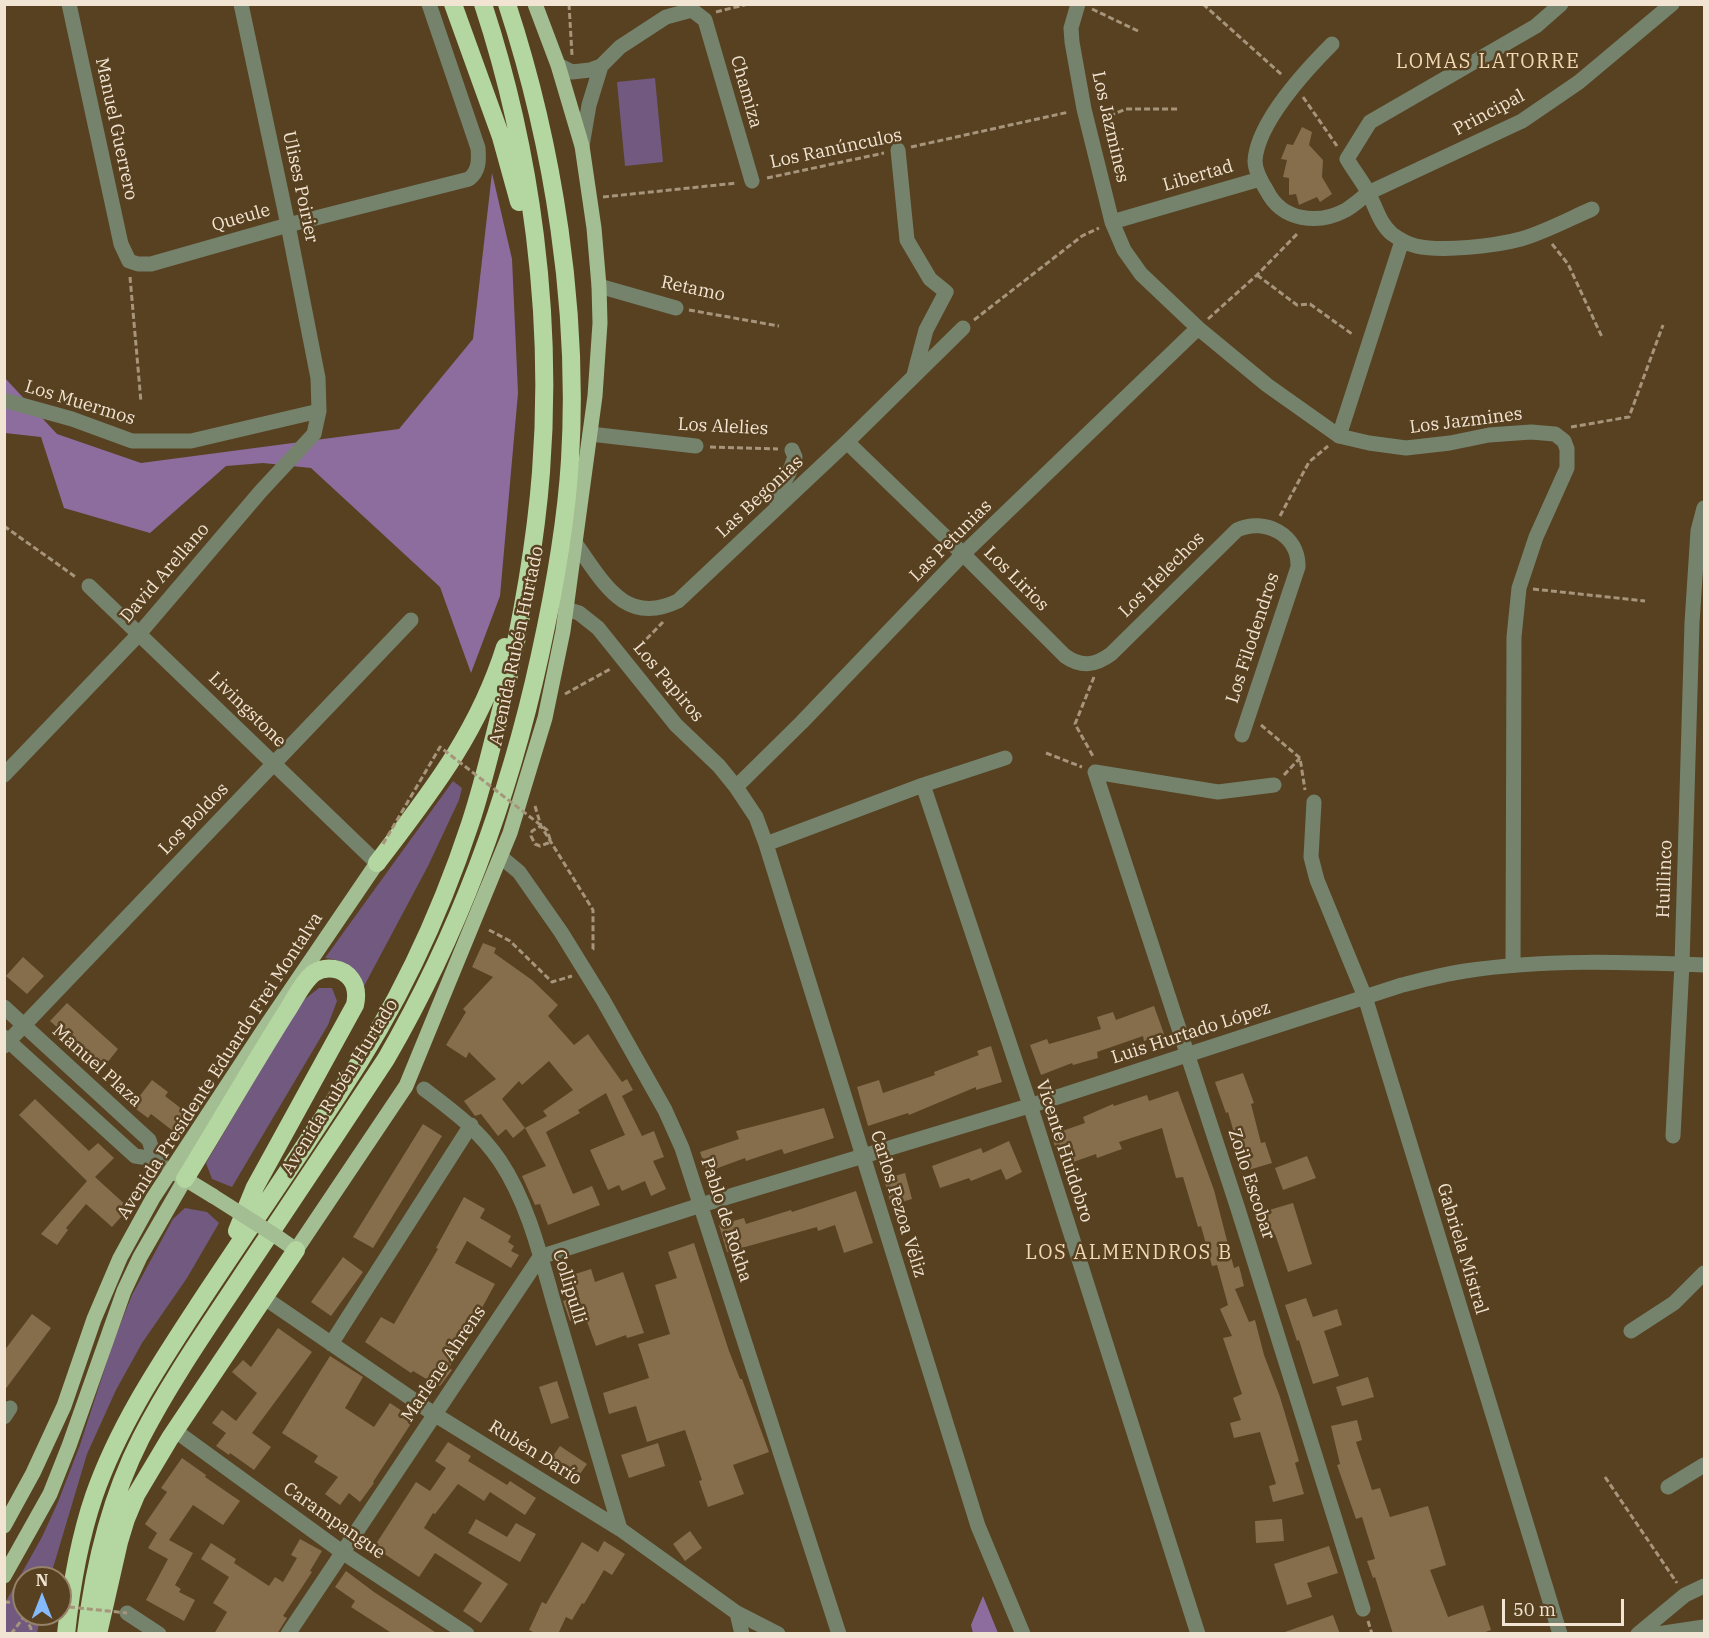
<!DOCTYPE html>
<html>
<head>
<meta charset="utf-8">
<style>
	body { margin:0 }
	#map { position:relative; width:1709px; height:1638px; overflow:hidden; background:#574121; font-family:"IBM Plex Serif",serif }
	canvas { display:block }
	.frame { position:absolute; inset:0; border:6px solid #f2e4d2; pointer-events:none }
	.north { position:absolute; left:12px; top:1566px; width:60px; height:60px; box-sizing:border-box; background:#574121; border:2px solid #958268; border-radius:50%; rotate:0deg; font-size:16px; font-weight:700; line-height:24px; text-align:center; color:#f2e4d2 }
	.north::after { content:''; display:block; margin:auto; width:21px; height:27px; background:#86bbfb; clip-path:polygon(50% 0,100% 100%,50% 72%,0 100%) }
	.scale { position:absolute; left:1502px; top:1599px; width:122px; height:27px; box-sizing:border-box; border:3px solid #f2e4d2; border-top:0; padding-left:8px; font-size:18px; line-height:21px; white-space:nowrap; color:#f2e4d2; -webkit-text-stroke:4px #574121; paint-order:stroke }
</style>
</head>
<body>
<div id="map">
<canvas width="1709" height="1638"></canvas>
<div class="frame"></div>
<div class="north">N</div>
<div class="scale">50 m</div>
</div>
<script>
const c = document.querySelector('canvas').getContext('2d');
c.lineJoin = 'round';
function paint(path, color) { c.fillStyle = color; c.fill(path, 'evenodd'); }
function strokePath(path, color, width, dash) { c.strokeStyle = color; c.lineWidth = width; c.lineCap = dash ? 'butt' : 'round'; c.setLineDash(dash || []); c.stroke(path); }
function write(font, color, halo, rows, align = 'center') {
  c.font = font + ' "IBM Plex Serif",serif'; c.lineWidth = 5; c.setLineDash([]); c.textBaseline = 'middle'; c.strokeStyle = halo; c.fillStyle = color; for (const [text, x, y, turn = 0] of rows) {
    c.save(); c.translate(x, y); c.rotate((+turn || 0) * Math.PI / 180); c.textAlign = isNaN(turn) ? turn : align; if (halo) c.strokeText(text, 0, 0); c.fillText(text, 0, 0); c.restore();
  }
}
paint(new Path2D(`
	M655,78L663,162L625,166L617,82Z
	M453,781L462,788L459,800L428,866L363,988C352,968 349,961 325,958Z
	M319,988H332L337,1001L328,1025L232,1187L212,1179L206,1163L301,1002Z
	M185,1208L207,1212L219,1223L187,1278L142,1343L116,1390L87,1454L50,1578H24V1614H41L37,1633L5,1634V1603L42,1537L58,1502L80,1445L114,1340L132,1295L173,1219Z`), '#725980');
paint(new Path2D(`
	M492,173L512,259L518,393L500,596L471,673L440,587L311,468L263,463L226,466L150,533L64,508L41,437L5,433L4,377L57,434L141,463L399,429L473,339Z
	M983,1596L998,1633H973L971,1625Z`), '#8d6d9e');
paint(new Path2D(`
	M1302,127L1312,132L1309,145L1323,160L1322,177L1332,194L1320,202L1317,197L1299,205L1296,194L1289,195V178L1283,177L1287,160L1281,159L1287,144L1293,145Z
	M483,943L496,948L494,953L532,980L558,1005L548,1016L574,1045L588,1034L622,1082L627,1079L633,1090L622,1096L642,1136L654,1131L664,1157L653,1161L666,1189L651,1196L645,1181L622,1191L619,1185L608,1190L590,1150L625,1135L606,1093L578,1110L580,1113L546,1132L573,1194L592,1186L600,1205L548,1225L540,1204L535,1205L522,1176L546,1166L525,1128L513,1138L506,1129L498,1136L481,1114L475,1116L464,1101L496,1079L469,1052L466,1058L446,1045L466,1012L463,1009L493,977L472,967ZM549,1061L573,1090L543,1111L547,1116L525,1128L502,1099L519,1081L522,1085Z
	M23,957L44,976L27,994L6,976Z
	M67,1003L118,1049L103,1068L50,1021Z
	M1154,1006L1164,1034L1144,1041L1143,1036L1097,1052L1098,1058L1073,1065L1072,1063L1041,1075L1030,1045L1047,1039L1049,1044L1101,1029L1097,1017L1113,1012L1116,1020Z
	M991,1046L1002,1082L976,1090V1087L909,1115L908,1113L868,1126L857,1087L879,1080L883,1093L935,1075L934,1072L979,1055L977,1051Z
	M1243,1073L1254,1103L1251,1104L1261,1143L1265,1142L1272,1163L1245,1171L1228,1112L1226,1113L1215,1082Z
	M152,1080L168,1092L165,1096L191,1116L177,1134L151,1114L148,1118L132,1106Z
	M1178,1091L1214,1190L1234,1268L1239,1266L1244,1286L1235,1289L1249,1322L1255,1320L1264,1355L1280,1397L1299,1461L1295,1463L1304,1494L1273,1502L1269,1486L1276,1484L1260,1432L1234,1438L1230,1423L1241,1420L1233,1398L1242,1394L1223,1338L1232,1336L1220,1309L1228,1305L1217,1265L1212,1266L1201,1226L1198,1227L1183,1177L1176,1178L1162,1128L1119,1142L1122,1149L1097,1158L1096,1154L1062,1166L1051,1135L1085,1123L1083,1117L1113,1104L1114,1106L1147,1095L1149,1101Z
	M35,1099L89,1151L98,1143L114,1158L95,1177L129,1208L112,1227L86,1204L66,1228L68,1230L57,1245L41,1234L87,1181L19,1115Z
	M824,1108L834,1138L784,1154L782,1149L746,1161L745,1158L707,1172L700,1152L739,1139L736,1131Z
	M423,1124L442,1136L373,1248L353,1237Z
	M1009,1141L1022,1172L1006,1180L1001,1169L971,1181L969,1178L940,1188L932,1166L981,1148L983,1153Z
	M1307,1156L1316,1178L1283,1190L1275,1168Z
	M905,1173L912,1199L891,1205L884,1179Z
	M856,1191L873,1243L844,1253L835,1225L818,1231L817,1227L727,1252L719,1225L744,1218L746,1224L791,1210L792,1212Z
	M464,1197L485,1209L480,1218L511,1236L508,1242L514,1246L511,1251L519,1255L511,1268L467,1241L455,1263L495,1284L449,1368L452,1370L440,1386L429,1379L428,1380L413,1371L411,1373L365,1342L381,1317L394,1324L438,1249L436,1248Z
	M1293,1203L1312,1264L1288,1272L1275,1234L1266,1237L1259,1213Z
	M694,1243L729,1351L740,1379H742L769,1452L733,1465L744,1494L708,1507L699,1481L702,1480L685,1430L647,1442L636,1406L609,1414L603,1393L649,1378L638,1344L670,1334L655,1285L677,1278L668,1252Z
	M343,1257L363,1272L331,1316L311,1302Z
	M591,1269L595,1282L623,1272L644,1333L627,1338L626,1335L596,1346L585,1316L570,1321L563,1301L579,1295L572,1275Z
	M1306,1298L1313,1317L1337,1309L1342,1325L1324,1331L1339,1376L1313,1384L1299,1340L1297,1341L1285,1305Z
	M32,1314L51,1328L4,1391V1351Z
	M278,1328L312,1352L252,1433L271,1447L254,1470L230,1453L229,1455L216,1446L226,1433L212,1423L222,1410L236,1421L257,1393L232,1372L243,1360L251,1367Z
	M330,1356L363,1377L345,1408L374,1427L390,1403L414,1419L373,1482L374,1483L360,1502L349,1493L340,1505L325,1494L338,1477L314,1462L318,1456L282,1433Z
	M1368,1377L1374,1397L1342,1406L1336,1387Z
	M557,1381L569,1418L551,1424L539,1387Z
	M1357,1420L1362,1440L1356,1442L1372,1490L1380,1488L1390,1517L1428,1506L1446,1565L1430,1570L1448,1617L1483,1605L1491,1630L1480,1634H1393L1375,1577L1373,1578L1367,1561L1375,1559L1362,1517L1356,1519L1337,1465L1340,1464L1331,1426Z
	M448,1442L471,1456L468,1461L507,1485L510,1481L536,1498L525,1515L490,1492L484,1501L458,1484L435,1514L433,1513L424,1528L508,1584L481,1623L463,1611L482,1583L435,1553L419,1577L374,1547L416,1482L430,1491L446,1468L435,1461Z
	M658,1443L665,1466L629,1478L621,1455Z
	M560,1446L587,1464L577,1478L550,1460Z
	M182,1458L206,1475L205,1477L240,1501L223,1525L193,1505L169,1540L193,1553L175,1585L181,1589L179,1592L195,1600L184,1621L146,1600L168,1559L148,1548L157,1533L145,1524L167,1492L161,1488Z
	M476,1519L507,1537L516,1523L536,1534L520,1562L468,1533Z
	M1282,1519L1284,1541L1256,1543L1255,1521Z
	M690,1531L702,1548L685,1561L673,1544Z
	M300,1539L322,1551L310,1571L312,1572L283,1616L287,1618L277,1634H214L227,1612L213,1603L229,1577L201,1559L211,1543L236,1559L234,1563L269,1586L275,1577L283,1582L297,1558L291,1555Z
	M604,1541L625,1554L612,1575L604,1570L584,1604L582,1603L572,1620L566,1617L558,1634H537L529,1630L542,1602L546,1604L582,1542L598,1552Z
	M1329,1546L1338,1573L1307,1583L1312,1597L1287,1605L1274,1564Z
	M346,1571L374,1592L438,1634H393L351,1607L355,1601L335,1587Z
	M1333,1615L1340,1634H1285V1632Z`), '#866e4d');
strokePath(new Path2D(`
	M569,4L572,55
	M1203,4L1282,75
	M1092,9L1138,31
	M716,12L748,4
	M1303,97L1337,146
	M1101,119L1126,109H1178
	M911,147L1069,112
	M767,178L884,153
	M603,197L737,183
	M1552,244L1568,264L1602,337
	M1257,275L1297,305L1310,304L1352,334
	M130,277L141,402
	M689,310L779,326
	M1208,319L1257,275L1299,232
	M974,320L1082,236L1099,228
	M1571,427L1629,417L1663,325
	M710,447L778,449
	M1280,516L1309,462L1328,446
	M4,526L77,578
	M1533,589L1645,601
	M634,652L663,622
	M1094,677L1075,724L1094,758
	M565,694L612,668
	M1261,725L1300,758L1305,790
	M1046,753L1082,767
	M1284,775L1300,758
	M535,806L541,826L593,910V949L590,950
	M489,930L510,941L552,982L572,976
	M1605,1477L1677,1583
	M4,1602L24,1603
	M24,1617L31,1628L30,1634
	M1368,1621L1372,1634
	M11,1634L24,1617V1613`), '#a6947b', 3, [6, 3]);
strokePath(new Path2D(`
	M69,4L121,244L129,261L138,264H151L288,225L469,179C479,171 479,161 478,148L429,4
	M1078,4L1071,28L1072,42L1084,109L1112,222L1124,250L1141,274L1198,328L1267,385L1339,436L1369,443L1406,448L1450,443L1489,435L1531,432L1555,434L1564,441L1567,449V468L1536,537L1519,588L1514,637L1513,965
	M1561,4L1536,26L1370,122L1347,159C1354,171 1363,182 1369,194C1376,208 1380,224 1392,234C1399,239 1407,244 1416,246C1442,252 1495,246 1521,239C1545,232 1569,219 1592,209
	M1332,44C1306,70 1257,123 1255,161C1255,171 1262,183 1267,191C1282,221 1318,225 1346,210C1354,205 1361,199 1368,193L1522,121L1579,82L1672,4
	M558,65L572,72L590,70L601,66L620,47L666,17L692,10L705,20L752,181
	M582,146L589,105L601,66
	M898,150L907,240L930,279L946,292L926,330L914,375
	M1112,222L1260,179
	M599,286L676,308
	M7,401L72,419L132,441H191L319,411
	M590,434L696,446
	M1339,436L1402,241
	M847,442L963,554L1065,656C1082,668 1096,665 1111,654L1237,530C1265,517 1299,535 1298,567L1242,735
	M779,506L775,498L789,473L795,457L792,450
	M575,543C603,581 624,627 678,601L847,442L963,328
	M89,586L377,863
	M566,609L579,613L598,628L676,725L719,766L736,787L756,817L766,844L978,1526L1023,1634
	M4,775L139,634L261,491L314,434L319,411L318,378L288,225L241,4
	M923,785L1030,1105L1198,1634
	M1274,785L1218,792L1095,772L1238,1209L1363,1609
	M736,787L802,722L963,554L1198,328
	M1314,802L1311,857L1317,880L1365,997L1560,1634
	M766,844L923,785L1005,758
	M501,857L519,872L561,932L603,1000L665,1110L682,1148L839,1634
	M4,1007L149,1140L155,1159
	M4,1037L135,1156L155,1159L161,1163
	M4,1046L411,620
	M424,1089C453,1111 479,1130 500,1161C530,1206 542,1263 557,1314C578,1386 599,1458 620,1529
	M1673,1136L1682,964L1692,623L1698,531L1704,508
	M272,1303L434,1414L620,1529L737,1613L778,1634
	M1631,1331L1674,1303L1704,1273
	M331,1344L471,1125
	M4,1417L10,1408
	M181,1435L342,1552L467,1634
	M1668,1487L1704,1465
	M127,1613L159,1634
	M737,1613L742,1634
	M288,1634L540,1257L701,1205L1042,1102L1402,985C1423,980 1444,974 1465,971C1543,959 1626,962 1704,965
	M1638,1634L1685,1595L1704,1586
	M1657,1634L1704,1627`), '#75836d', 15);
strokePath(new Path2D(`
	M177,1174L213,1196
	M276,1236L296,1250L406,1086L510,833L545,718L563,631L595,396L600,323L599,286L594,228L582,146L558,65L535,4
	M4,1526L33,1473L64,1406L94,1319L120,1258L153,1198L264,1029L377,863
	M4,1576L50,1494L69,1446L124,1291L140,1257L185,1179`), '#a2be92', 15);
strokePath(new Path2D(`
	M453,4L501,137L519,202
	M377,863C431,792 478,733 505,647
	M185,1179C219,1124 251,1068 285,1014C294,1001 302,982 314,973C326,965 343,968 351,979C357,987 357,996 355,1005L255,1187L237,1231
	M66,1634C71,1587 79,1540 94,1496C118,1427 159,1365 199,1304C246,1233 294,1163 340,1092C395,1010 439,918 470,824C483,785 492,745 502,706C520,629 535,551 541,472C553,316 532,153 483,4
	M86,1634C94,1566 110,1499 141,1438C172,1378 211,1323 247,1268C294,1198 340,1129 386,1059C459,933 509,798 540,655C554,591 566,526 570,460C579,310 554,147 507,4
	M98,1634L119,1542L126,1519L136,1495L170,1438L296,1250`), '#b4d6a0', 18);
strokePath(new Path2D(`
	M383,844L440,747L547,830L550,839L548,843L540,846L535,844L531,836L532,831L541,826
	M60,1606L127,1613`), '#a6947b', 3, [6, 3]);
strokePath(new Path2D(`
	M213,1196L276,1236`), '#a2be92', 15);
write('18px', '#f2e4d2', '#574121', [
	["Chamiza",746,92,74],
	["Principal",1489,113,-28],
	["Los Jazmines",1110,127,77],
	["Manuel Guerrero",116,129,78],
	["Los Ranúnculos",836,149,-12],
	["Libertad",1198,176,-16],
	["Ulises Poirier",300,187,78],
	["Queule",241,218,-16],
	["Retamo",693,289,12],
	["Los Muermos",80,403,17],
	["Los Jazmines",1466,421,-7],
	["Los Alelies",723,427,3],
	["Las Begonias",760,497,-43],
	["Las Petunias",951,541,-45],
	["David Arellano",165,573,-49],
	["Los Helechos",1162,575,-45],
	["Los Lirios",1016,579,45],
	["Los Filodendros",1253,638,-72],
	["Avenida Rubén Hurtado",517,646,-78],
	["Los Papiros",668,682,50],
	["Livingstone",247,710,44],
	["Los Boldos",194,819,-46],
	["Huillinco",1665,879,-88],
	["Luis Hurtado López",1191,1033,-18],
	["Manuel Plaza",97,1066,42],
	["Avenida Presidente Eduardo Frei Montalva",220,1066,-57],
	["Avenida Rubén Hurtado",340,1087,-58],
	["Vicente Huidobro",1064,1151,72],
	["Zoilo Escobar",1251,1184,72],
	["Carlos Pezoa Véliz",898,1204,73],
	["Pablo de Rokha",726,1220,72],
	["Gabriela Mistral",1462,1249,73],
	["Collipulli",569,1287,73],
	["Marlene Ahrens",444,1364,-56],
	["Rubén Darío",535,1453,32],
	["Carampangue",334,1521,35]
]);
c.letterSpacing = '1.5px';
write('20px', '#f2d7b3', '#574121', [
	["LOMAS LATORRE",1488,62],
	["LOS ALMENDROS B",1129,1253]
]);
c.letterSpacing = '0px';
</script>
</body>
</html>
